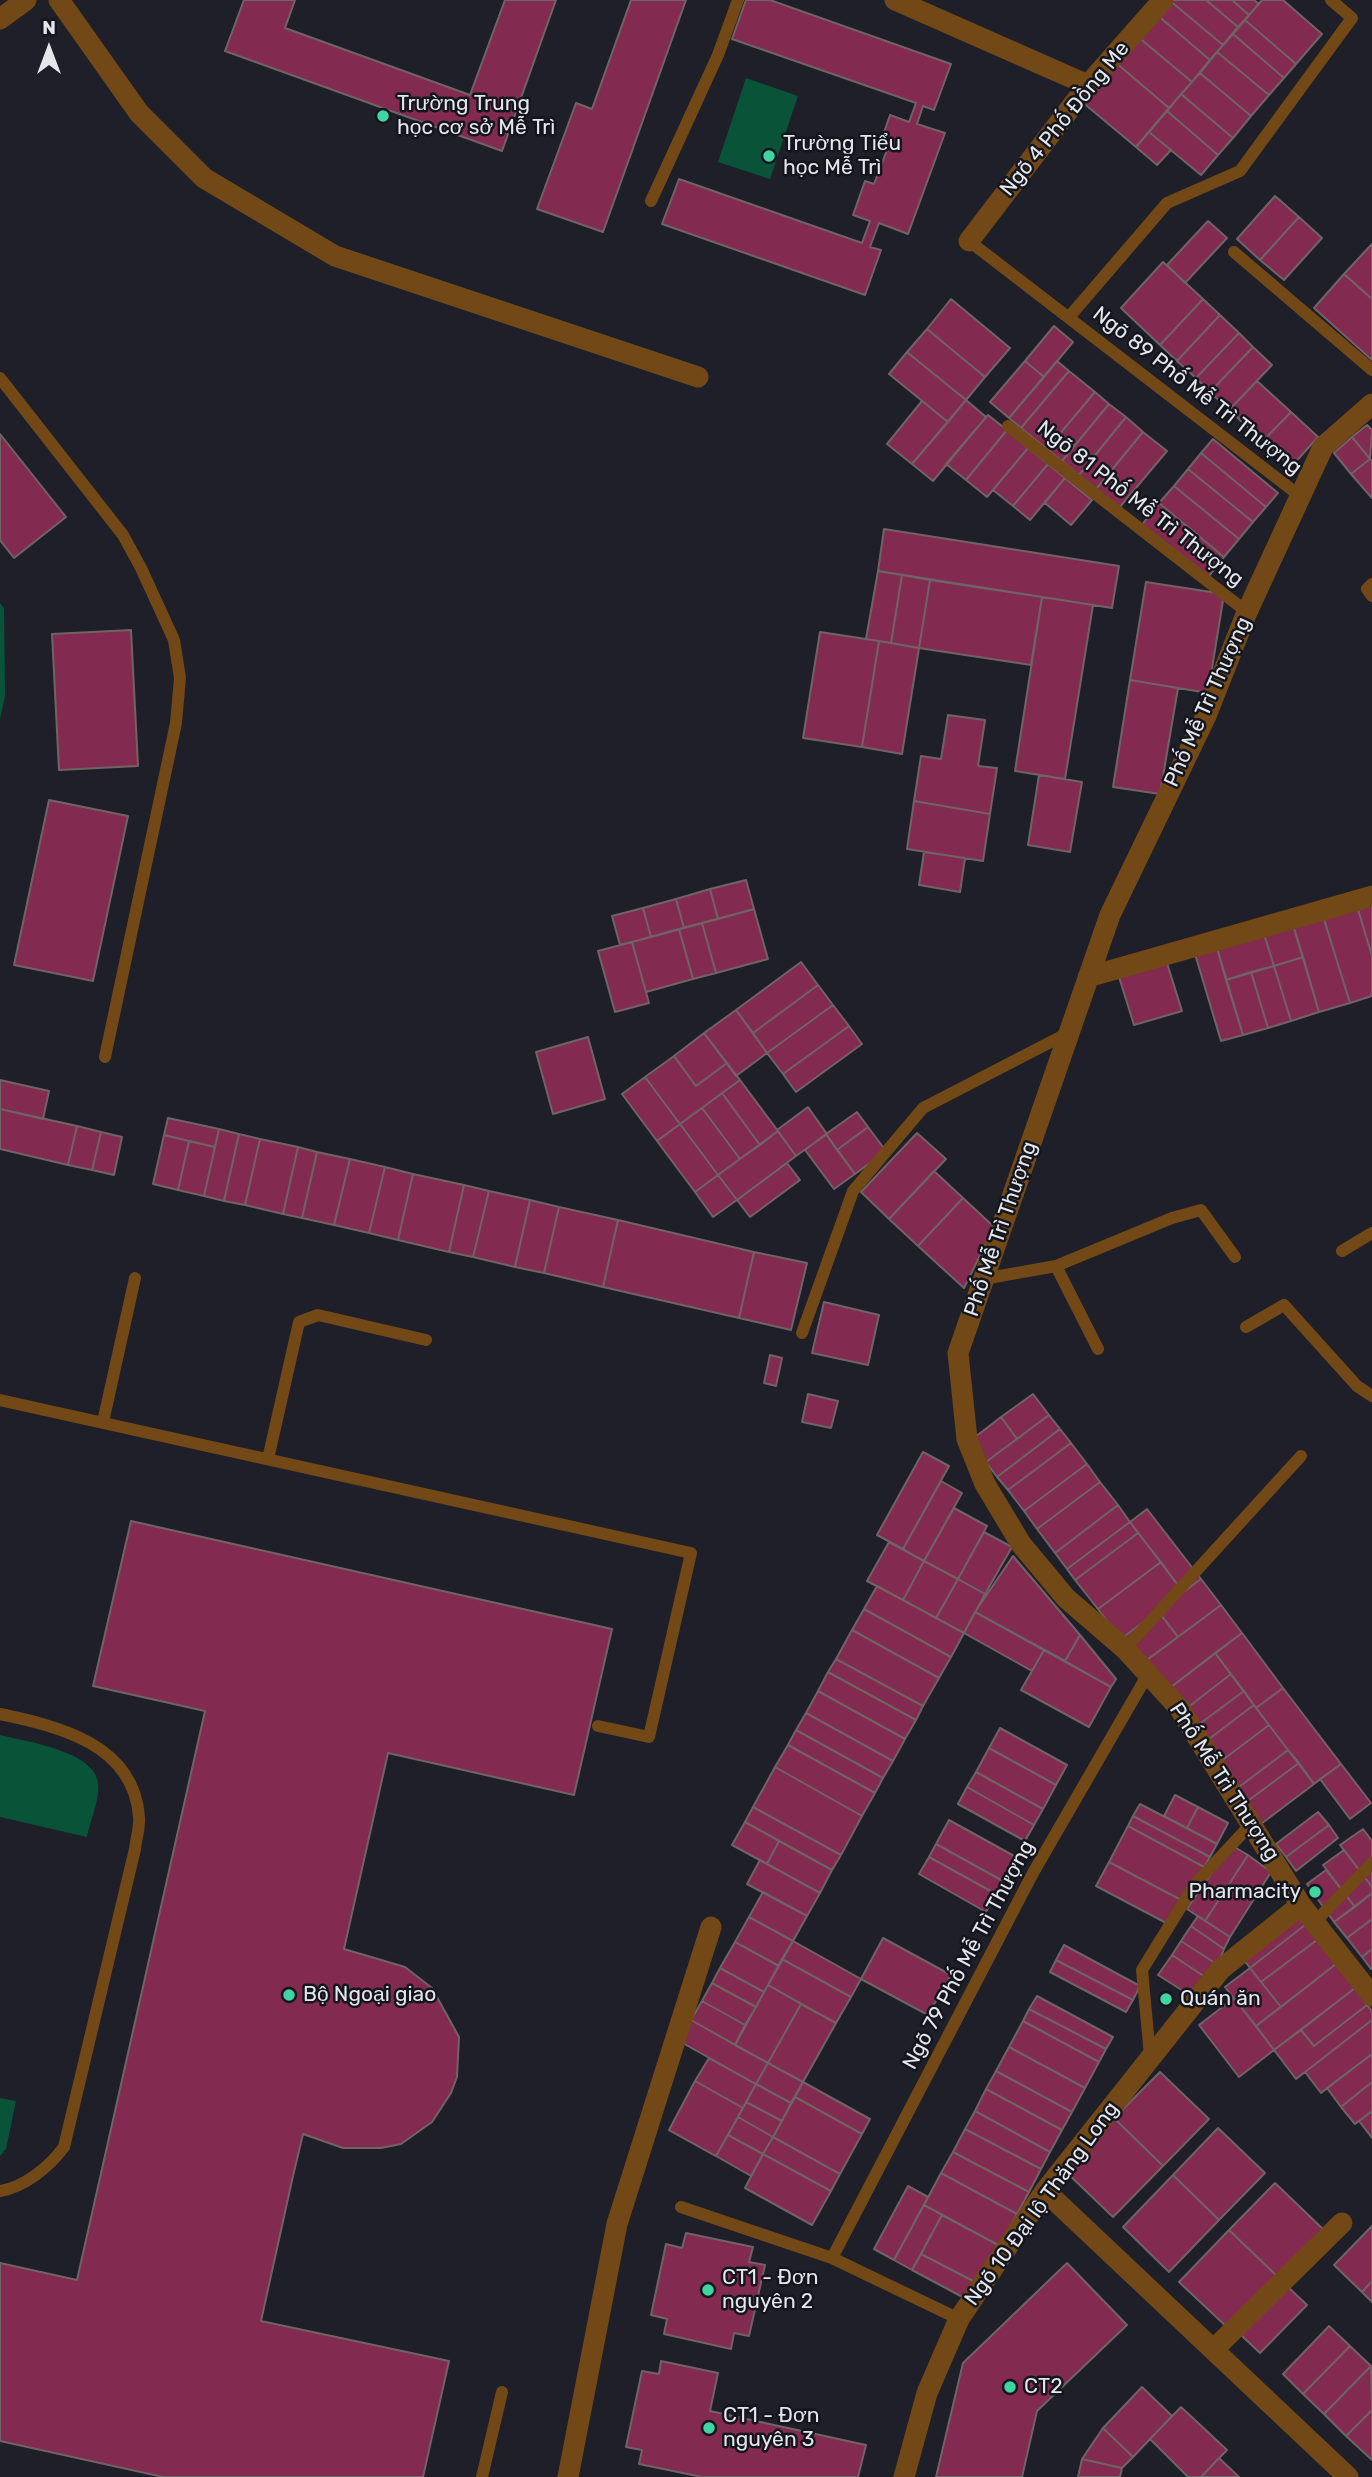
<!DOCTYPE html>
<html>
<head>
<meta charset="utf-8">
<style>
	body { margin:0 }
	#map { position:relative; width:1372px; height:2477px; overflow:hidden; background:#1e1f28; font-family:Rubik,sans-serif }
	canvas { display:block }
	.north { position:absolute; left:14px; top:14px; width:70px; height:70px; -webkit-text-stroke:5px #14161e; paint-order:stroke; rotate:0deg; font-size:19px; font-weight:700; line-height:28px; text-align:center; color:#e5e6ec }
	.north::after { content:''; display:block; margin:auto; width:24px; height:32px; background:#e5e6ec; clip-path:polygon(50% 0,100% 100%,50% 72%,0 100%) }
</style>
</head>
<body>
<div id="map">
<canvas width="1372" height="2477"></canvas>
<div class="north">N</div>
</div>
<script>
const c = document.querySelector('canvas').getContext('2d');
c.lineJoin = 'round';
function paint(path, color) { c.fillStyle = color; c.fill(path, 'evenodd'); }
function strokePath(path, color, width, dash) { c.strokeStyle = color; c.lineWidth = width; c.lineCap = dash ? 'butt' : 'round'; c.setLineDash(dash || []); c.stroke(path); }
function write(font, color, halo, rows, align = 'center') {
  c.font = font + ' Rubik,sans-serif'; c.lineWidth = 5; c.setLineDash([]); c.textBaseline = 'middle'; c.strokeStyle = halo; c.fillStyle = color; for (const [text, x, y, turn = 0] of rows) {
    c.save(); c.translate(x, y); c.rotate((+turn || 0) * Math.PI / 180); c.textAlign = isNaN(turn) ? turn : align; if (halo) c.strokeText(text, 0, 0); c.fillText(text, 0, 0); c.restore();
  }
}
paint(new Path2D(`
	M746,78L798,96L770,179L718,162Z
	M0,603L4,608L5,696L0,719Z
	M0,1735C24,1741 95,1751 98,1783C100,1799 90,1821 87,1837L0,1817Z
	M0,2098L16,2101L6,2149L0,2156Z`), '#095439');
const building = new Path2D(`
	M244,0H295L285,28L470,95L505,0H556L502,151L225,51Z
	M631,0H686L603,232L537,209L576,103L592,109Z
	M746,0H770L951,64L934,110L923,106L917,124L945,133L908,234L879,223L870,247L881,250L865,295L662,224L679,179L862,243L870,221L853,215L865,181L874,184L887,150L879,147L890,115L909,122L916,103L732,39Z
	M1169,0H1206L1238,27L1223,45Z
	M1169,0L1223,45L1210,60L1156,14Z
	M1206,0H1232L1249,15L1238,27Z
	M1232,0H1254L1259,4L1249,15Z
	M1262,0H1283L1322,34L1296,64L1245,20Z
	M1156,14L1210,60L1192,82L1137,36Z
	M1245,20L1296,64L1284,78L1233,34Z
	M1233,34L1284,78L1269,95L1217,52Z
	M1137,36L1192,82L1169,108L1115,62Z
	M1217,52L1269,95L1251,116L1200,73Z
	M1115,62L1169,108L1136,147L1081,101Z
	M1200,73L1251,116L1233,138L1181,94Z
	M1181,94L1233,138L1218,155L1167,111Z
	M1167,111L1218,155L1201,175L1149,132Z
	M1149,132L1171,150L1157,165L1136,147Z
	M1275,196L1299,217L1260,260L1237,239Z
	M1299,217L1322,238L1284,280L1260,260Z
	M1208,221L1227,238L1185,283L1167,265Z
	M1372,244V299L1344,274Z
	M1163,262L1203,299L1160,345L1121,308Z
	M1344,274L1372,299V360L1314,308Z
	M951,299L1010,348L985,377L927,329Z
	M1203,299L1220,315L1177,361L1160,345Z
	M1220,315L1239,333L1196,378L1177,361Z
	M1054,326L1073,342L1044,377L1025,361Z
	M927,329L985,377L966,400L907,352Z
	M1239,333L1253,347L1210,392L1196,378Z
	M1253,347L1272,365L1229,410L1210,392Z
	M907,352L966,400L948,422L889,374Z
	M1025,361L1044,377L1009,418L990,402Z
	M1057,361L1069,371L1021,428L1009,418Z
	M1069,371L1095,392L1047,449L1021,428Z
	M1257,381L1291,412L1263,441L1229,410Z
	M1095,392L1109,404L1062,461L1047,449Z
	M966,400L986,417L933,481L912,464Z
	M922,401L948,422L912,464L887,444Z
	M1109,404L1126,417L1079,475L1062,461Z
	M1291,412L1318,437L1291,467L1263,441Z
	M988,415L1007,430L966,480L946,464Z
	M1126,417L1143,432L1096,489L1079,475Z
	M1367,425L1372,430L1370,459L1352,437Z
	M1007,430L1028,448L987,497L966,480Z
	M1143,432L1167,451L1119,508L1096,489Z
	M0,434L66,517L14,558L0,540Z
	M1352,437L1370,459L1351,474L1334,453Z
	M1213,439L1278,493L1266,507L1201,453Z
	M1028,448L1048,464L1013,506L993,490Z
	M1201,453L1266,507L1253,522L1188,469Z
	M1370,459L1372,461V498L1351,474Z
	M1048,464L1065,478L1030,520L1013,506Z
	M1188,469L1253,522L1239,539L1174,486Z
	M1065,478L1092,500L1071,525L1045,503Z
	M1174,486L1239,539L1224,557L1159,503Z
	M1159,503L1224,557L1206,580L1141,526Z
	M884,529L1119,566L1112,608L878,571Z
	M878,571L902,575L891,643L866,639Z
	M902,575L930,580L919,648L891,643Z
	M930,580L1042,597L1031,665L919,648Z
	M1146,582L1224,594L1208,693L1130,680Z
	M1042,597L1093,605L1065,779L1015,771Z
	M131,630L138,766L59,770L52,634Z
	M820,632L879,641L862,747L803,738Z
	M879,641L919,648L902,754L862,747Z
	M1130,680L1178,688L1160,794L1113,787Z
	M948,715L985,720L978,766L997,768L990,814L914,801L921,756L941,759Z
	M1039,775L1082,782L1070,852L1028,845Z
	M49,800L128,816L93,981L14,965Z
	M914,801L990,814L983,861L907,849Z
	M924,852L965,858L960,892L919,885Z
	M746,880L754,909L718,919L710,889Z
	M710,889L718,919L684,928L676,899Z
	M676,899L684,928L651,937L643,908Z
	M1372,901V956L1357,906Z
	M1357,906L1372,956V996L1350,1003L1323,916Z
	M643,908L651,937L620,945L612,916Z
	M754,909L768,959L716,973L702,923Z
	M1323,916L1350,1003L1319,1012L1293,925Z
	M702,923L716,973L693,979L679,929Z
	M1293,925L1303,957L1274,966L1264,934Z
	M679,929L693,979L646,992L632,942Z
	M1264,934L1274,966L1226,980L1217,948Z
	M632,942L649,1003L615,1012L598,951Z
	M1217,948L1243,1035L1221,1041L1195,954Z
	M1303,957L1319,1012L1291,1021L1274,966Z
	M801,962L818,985L753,1033L736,1010Z
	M1167,963L1182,1011L1134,1025L1119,977Z
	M1274,966L1291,1021L1268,1028L1251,972Z
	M1251,972L1268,1028L1243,1035L1226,980Z
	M818,985L833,1005L767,1053L753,1033Z
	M833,1005L849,1026L783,1074L767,1053Z
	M736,1010L767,1053L736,1076L704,1033Z
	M849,1026L862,1044L796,1092L783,1074Z
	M704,1033L727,1063L696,1086L674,1056Z
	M588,1037L605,1099L553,1114L536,1052Z
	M674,1056L696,1086L727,1063L740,1080L680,1124L645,1077Z
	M645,1077L680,1124L657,1141L622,1094Z
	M0,1080L49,1091L43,1119L0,1109Z
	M740,1080L778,1131L760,1145L722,1093Z
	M722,1093L760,1145L740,1159L702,1108Z
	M808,1107L827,1134L796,1156L777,1130Z
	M702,1108L740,1159L718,1175L680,1124Z
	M0,1109L77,1126L68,1165L0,1149Z
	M857,1112L868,1127L837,1150L826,1134Z
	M168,1118L219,1129L215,1147L164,1135Z
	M680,1124L718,1175L695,1192L657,1141Z
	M77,1126L101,1132L92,1170L68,1165Z
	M868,1127L886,1151L855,1174L837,1150Z
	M219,1129L239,1134L224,1201L204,1196Z
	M778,1131L796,1156L737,1200L718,1175Z
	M101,1132L122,1137L114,1175L92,1170Z
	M917,1133L946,1159L889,1219L861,1192Z
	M239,1134L260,1139L245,1205L224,1201Z
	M826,1134L855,1174L834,1189L805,1150Z
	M164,1135L189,1141L178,1190L153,1184Z
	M260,1139L298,1147L283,1214L245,1205Z
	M189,1141L215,1147L204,1196L178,1190Z
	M298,1147L317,1152L302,1218L283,1214Z
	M317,1152L350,1159L334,1225L302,1218Z
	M350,1159L385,1167L369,1233L334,1225Z
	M787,1163L800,1180L750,1217L737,1200Z
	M385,1167L413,1174L398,1240L369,1233Z
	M934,1171L963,1198L918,1246L889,1219Z
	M413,1174L464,1185L449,1252L398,1240Z
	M718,1175L737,1200L713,1217L695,1192Z
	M464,1185L489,1191L473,1257L449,1252Z
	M489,1191L530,1200L515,1267L473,1257Z
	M963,1198L994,1227L964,1288L918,1246Z
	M530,1200L559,1207L544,1273L515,1267Z
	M559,1207L618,1220L603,1287L544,1273Z
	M618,1220L754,1252L739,1318L603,1287Z
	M754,1252L807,1263L791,1330L739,1318Z
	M824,1302L879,1315L868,1365L812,1353Z
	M770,1355L782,1358L776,1386L764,1383Z
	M808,1394L838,1401L831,1428L802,1422Z
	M1033,1394L1049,1415L1017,1439L1001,1417Z
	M1049,1415L1060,1429L997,1477L986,1462Z
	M1001,1417L1017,1439L986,1462L970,1441Z
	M1060,1429L1071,1443L1008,1490L997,1477Z
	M1071,1443L1087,1464L1024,1511L1008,1490Z
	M923,1452L949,1466L903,1549L877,1535Z
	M1087,1464L1100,1482L1037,1529L1024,1511Z
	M941,1481L962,1493L924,1561L903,1549Z
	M1100,1482L1118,1505L1055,1553L1037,1529Z
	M1118,1505L1130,1522L1067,1569L1055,1553Z
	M954,1508L987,1526L958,1579L924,1561Z
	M1147,1509L1201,1579L1183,1592L1130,1522Z
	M131,1521L612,1629L574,1795L388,1753L344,1949L405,1967L432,1988L459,2037L457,2077L451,2093L432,2122L401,2144L381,2148H343L303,2134L293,2176L261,2321L449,2361L423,2477H163L0,2441V2263L77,2280L205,1711L93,1686Z
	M1130,1522L1138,1533L1075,1580L1067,1569Z
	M984,1532L1012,1547L985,1594L958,1579Z
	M1138,1533L1161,1562L1098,1609L1075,1580Z
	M889,1542L924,1561L903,1600L867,1581Z
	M1013,1556L1080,1635L1065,1661L975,1612Z
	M924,1561L958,1579L936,1618L903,1600Z
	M1161,1562L1183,1592L1121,1639L1098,1609Z
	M958,1579L985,1594L964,1633L936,1618Z
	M1201,1579L1221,1605L1178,1637L1158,1611Z
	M877,1586L964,1633L951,1657L864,1609Z
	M1221,1605L1242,1633L1162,1694L1140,1665Z
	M864,1609L951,1657L939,1678L852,1630Z
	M1158,1611L1178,1637L1140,1665L1121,1639Z
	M975,1612L1044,1650L1032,1671L964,1633Z
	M852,1630L939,1678L923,1706L836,1659Z
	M1242,1633L1283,1688L1256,1708L1215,1653Z
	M1080,1635L1116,1679L1111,1687L1065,1661Z
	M1044,1650L1111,1687L1089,1727L1021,1690Z
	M1215,1653L1231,1674L1178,1715L1162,1694Z
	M836,1659L923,1706L916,1720L828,1672Z
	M828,1672L916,1720L905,1739L818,1691Z
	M1231,1674L1244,1691L1190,1731L1178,1715Z
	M1283,1688L1341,1764L1314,1784L1256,1708Z
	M818,1691L905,1739L893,1761L806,1713Z
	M1244,1691L1254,1705L1201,1745L1190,1731Z
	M1254,1705L1269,1725L1216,1765L1201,1745Z
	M806,1713L893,1761L883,1778L796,1730Z
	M1269,1725L1288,1750L1235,1790L1216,1765Z
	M1000,1728L1067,1765L1056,1785L989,1748Z
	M796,1730L883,1778L875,1793L788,1745Z
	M788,1745L875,1793L862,1816L775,1767Z
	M989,1748L1056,1785L1043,1809L976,1772Z
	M1288,1750L1299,1763L1245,1803L1235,1790Z
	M1299,1763L1314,1784L1261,1824L1245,1803Z
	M1341,1764L1371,1803L1350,1819L1320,1779Z
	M775,1767L862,1816L841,1855L753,1807Z
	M976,1772L1043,1809L1034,1825L967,1787Z
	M967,1787L1034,1825L1025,1841L958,1804Z
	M1175,1795L1198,1807L1187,1828L1164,1816Z
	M1140,1804L1217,1844L1210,1857L1133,1816Z
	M753,1807L841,1855L832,1870L745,1822Z
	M1198,1807L1228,1823L1217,1844L1187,1828Z
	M1318,1812L1329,1825L1286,1857L1276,1844Z
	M1133,1816L1210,1857L1204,1867L1128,1826Z
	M949,1820L1016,1857L1003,1881L936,1844Z
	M745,1822L779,1841L767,1864L732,1845Z
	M1329,1825L1338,1838L1296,1871L1286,1857Z
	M1128,1826L1204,1867L1185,1902L1109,1862Z
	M1363,1829L1372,1841V1887L1340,1845Z
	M779,1841L832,1870L820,1893L767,1864Z
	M936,1844L1003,1881L996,1894L929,1857Z
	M1231,1845L1248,1855L1205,1921L1187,1909Z
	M1344,1850L1372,1887V1893L1355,1907L1323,1865Z
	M1248,1855L1271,1872L1230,1937L1205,1921Z
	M929,1857L996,1894L986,1912L919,1874Z
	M760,1860L820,1893L807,1916L747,1884Z
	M1109,1862L1185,1902L1172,1926L1096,1886Z
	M1326,1870L1355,1907L1334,1922L1307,1884Z
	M763,1892L807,1916L793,1941L749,1917Z
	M1372,1893V1919L1347,1938L1334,1922Z
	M1292,1908L1305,1925L1250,1968L1237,1951Z
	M1198,1916L1230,1937L1224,1949L1191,1926Z
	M749,1917L793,1941L779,1966L735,1942Z
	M1372,1919V1949L1362,1957L1347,1938Z
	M1305,1925L1317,1940L1261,1982L1250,1968Z
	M1191,1926L1224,1949L1218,1965L1181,1941Z
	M883,1938L951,1975L928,2015L861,1979Z
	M1317,1940L1336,1964L1281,2007L1261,1982Z
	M793,1941L861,1979L851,1997L782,1959Z
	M1181,1941L1218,1965L1208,1979L1172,1955Z
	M735,1942L779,1966L764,1992L720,1968Z
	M1064,1945L1140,1986L1133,2000L1056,1960Z
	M1372,1949V1968L1371,1969L1362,1957Z
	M1172,1955L1208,1979L1188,1994L1158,1975Z
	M782,1959L851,1997L836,2023L768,1985Z
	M1056,1960L1133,2000L1126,2012L1050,1972Z
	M1336,1964L1355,1988L1274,2050L1256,2026Z
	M720,1968L764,1992L756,2007L712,1983Z
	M1250,1968L1281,2007L1256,2026L1225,1987Z
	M712,1983L756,2007L745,2025L702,2001Z
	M768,1985L801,2004L768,2063L735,2045Z
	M1355,1988L1367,2005L1314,2046L1301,2030Z
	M1037,1996L1113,2037L1106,2049L1029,2009Z
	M1234,1998L1274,2050L1239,2077L1199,2025Z
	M702,2001L745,2025L735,2045L691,2020Z
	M801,2004L836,2023L803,2082L768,2063Z
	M1367,2005L1372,2011V2020L1296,2079L1274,2050L1301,2030L1314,2046Z
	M1029,2009L1106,2049L1099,2062L1023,2021Z
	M691,2020L768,2063L756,2084L679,2041Z
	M1372,2020V2054L1321,2093L1305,2072Z
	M1023,2021L1099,2062L1085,2088L1009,2047Z
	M1009,2047L1085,2088L1072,2112L996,2071Z
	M1372,2054V2082L1341,2107L1327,2088Z
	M709,2058L756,2084L743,2108L695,2081Z
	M768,2063L803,2082L791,2103L756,2084Z
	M996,2071L1072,2112L1062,2130L986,2089Z
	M1160,2072L1209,2119L1163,2166L1114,2118Z
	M695,2081L743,2108L716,2156L669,2130Z
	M803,2082L870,2119L862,2134L795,2097Z
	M1372,2082V2111L1355,2124L1341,2107Z
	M756,2084L791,2103L782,2121L746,2102Z
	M986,2089L1062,2130L1050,2152L975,2111Z
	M795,2097L862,2134L840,2174L773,2137Z
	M746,2102L782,2121L773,2137L738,2117Z
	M975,2111L1050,2152L1041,2169L965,2129Z
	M1372,2111V2138L1359,2121Z
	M738,2117L773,2137L763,2154L728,2135Z
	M1114,2118L1163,2166L1113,2217L1064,2170Z
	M1218,2128L1265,2173L1219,2220L1173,2175Z
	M965,2129L1041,2169L1029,2192L953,2152Z
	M728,2135L763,2154L751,2176L716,2156Z
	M773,2137L840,2174L831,2191L763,2154Z
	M953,2152L1029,2192L1017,2214L941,2173Z
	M763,2154L831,2191L812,2225L745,2188Z
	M941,2173L1017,2214L1000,2246L924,2205Z
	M1173,2175L1219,2220L1169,2272L1123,2227Z
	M1275,2183L1325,2231L1279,2278L1229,2230Z
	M908,2186L928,2197L894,2260L874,2249Z
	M924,2205L942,2215L912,2270L894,2260Z
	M942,2215L1000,2246L979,2284L921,2254Z
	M1372,2226V2281L1362,2292L1334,2265Z
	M1229,2230L1279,2278L1229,2329L1179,2282Z
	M686,2233L753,2247L749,2262L765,2265L749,2336L734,2333L731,2349L664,2334L667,2319L651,2315L666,2244L682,2248Z
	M921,2254L979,2284L970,2301L912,2270Z
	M1067,2263L1127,2325L1037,2411L1022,2477H936L963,2363Z
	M1372,2281V2302L1362,2292Z
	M1288,2287L1307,2305L1260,2353L1241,2335Z
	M1329,2326L1350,2346L1303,2394L1283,2374Z
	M1350,2346L1371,2366L1324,2414L1303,2394Z
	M661,2361L718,2373L710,2411L866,2445L858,2477H702L639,2464L642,2450L626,2447L642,2371L659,2374Z
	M1371,2366L1372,2410L1346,2436L1324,2414Z
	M1142,2387L1172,2416L1133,2457L1103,2428Z
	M1181,2407L1227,2450L1201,2477H1188L1150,2439Z
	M1372,2410V2460L1346,2436Z
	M1103,2428L1133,2457L1122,2468L1082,2459Z
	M1219,2458L1239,2477H1201Z
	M1082,2459L1122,2468L1120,2477H1078Z`);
paint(building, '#832a50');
strokePath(building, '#706367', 2);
strokePath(new Path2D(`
	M651,201L718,55L738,0
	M969,241L1300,496
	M1234,252L1372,370
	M1070,316L1167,203L1240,171L1352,18L1331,0
	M0,378L123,535L141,568L174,640L180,678L176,723L105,1057
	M1008,426L1247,612
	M1372,584L1367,589L1372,596
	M1342,1251L1372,1233
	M1056,1266L1098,1349
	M983,1279L1056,1266L1172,1218L1201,1210L1235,1257
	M1246,1327L1284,1305L1357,1386L1372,1396
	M802,1333L853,1191L923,1108L1068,1033
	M0,1400L691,1553L649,1737L598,1726
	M103,1422L135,1278
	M268,1459L299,1322L318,1315L426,1340
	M1125,1649L1301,1456
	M0,1714C58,1726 134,1744 139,1817C140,1827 136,1839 135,1849L64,2147C49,2167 25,2187 0,2191
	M1314,1923L1372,1863
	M1150,2056L1142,1970L1195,1884L1253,1822
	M681,2207L832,2258L959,2319
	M832,2258L1033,1873L1148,1674
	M482,2477L502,2392`), '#714816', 12);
strokePath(new Path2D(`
	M59,0L139,113L204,178L335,256L698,377
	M895,0L1088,85
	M0,19L26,0
	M969,241L1088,85L1163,0
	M1372,404L1323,447L1247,612L1206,716L1110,915L958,1353L967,1439L985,1484L1021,1544L1066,1598L1125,1649L1180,1709L1301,1905L1372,1996
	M1088,977L1372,896
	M1045,2191L1348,2477
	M1214,2349L1342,2223
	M568,2477L617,2224L711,1927
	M904,2477L927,2393L959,2319L1045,2191L1221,1969L1301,1905`), '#714816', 21);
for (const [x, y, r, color] of [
	[383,116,7,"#42d4a0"],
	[769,156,7,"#42d4a0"],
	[1315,1892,7,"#42d4a0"],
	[289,1995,7,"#42d4a0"],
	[1166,1999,7,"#42d4a0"],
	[708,2290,7,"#42d4a0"],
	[1010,2387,7,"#42d4a0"],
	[709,2428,7,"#42d4a0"]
]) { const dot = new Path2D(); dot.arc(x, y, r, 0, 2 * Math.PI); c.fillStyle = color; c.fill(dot); strokePath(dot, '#14161e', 2.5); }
write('21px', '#e5e6ec', '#14161e', [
	["Trường Trung",397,104],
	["học cơ sở Mễ Trì",397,128],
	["Trường Tiểu",783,144],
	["học Mễ Trì",783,168],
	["Pharmacity",1301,1892,"right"],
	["Bộ Ngoại giao",303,1995],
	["Quán ăn",1180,1999],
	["CT1 - Đơn",722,2278],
	["nguyên 2",722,2302],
	["CT2",1024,2387],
	["CT1 - Đơn",723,2416],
	["nguyên 3",723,2440]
], 'left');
write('21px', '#e5e6ec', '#14161e', [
	["Ngõ 4 Phố Đồng Me",1065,119,-51],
	["Ngõ 89 Phố Mễ Trì Thượng",1197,391,38],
	["Ngõ 81 Phố Mễ Trì Thượng",1140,504,38],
	["Phố Mễ Trì Thượng",1208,702,-66],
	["Phố Mễ Trì Thượng",1001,1229,-71],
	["Phố Mễ Trì Thượng",1224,1782,57],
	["Ngõ 79 Phố Mễ Trì Thượng",969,1955,-62],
	["Ngõ 10 Đại lộ Thăng Long",1042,2204,-54]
]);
</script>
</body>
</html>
